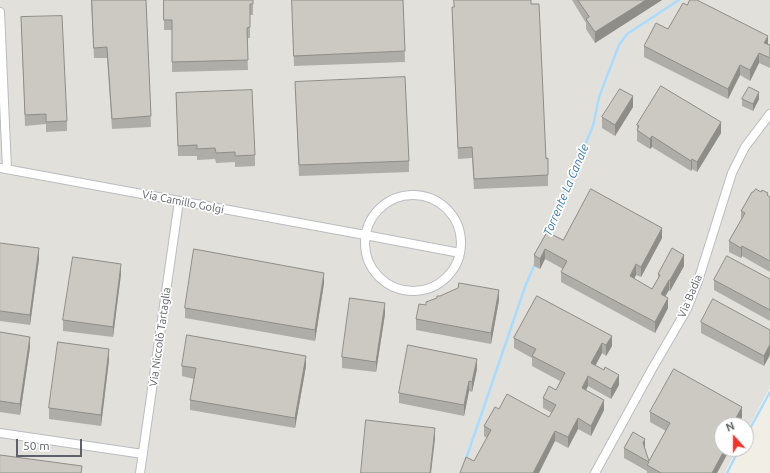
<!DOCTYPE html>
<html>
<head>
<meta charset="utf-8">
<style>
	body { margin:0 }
	#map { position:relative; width:770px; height:473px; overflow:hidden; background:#f1eee6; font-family:Ubuntu,sans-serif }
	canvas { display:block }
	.north { position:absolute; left:714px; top:417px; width:40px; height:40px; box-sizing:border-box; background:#fff; border:1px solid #bfc0c3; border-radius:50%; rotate:339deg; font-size:11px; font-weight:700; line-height:16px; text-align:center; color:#5e6268 }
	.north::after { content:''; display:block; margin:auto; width:14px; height:18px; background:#f73127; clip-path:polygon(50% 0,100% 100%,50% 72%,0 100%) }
	.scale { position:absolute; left:16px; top:439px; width:66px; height:18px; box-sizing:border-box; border:2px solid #5e6268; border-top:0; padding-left:5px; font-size:12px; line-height:14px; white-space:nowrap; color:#5e6268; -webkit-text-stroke:3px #fff; paint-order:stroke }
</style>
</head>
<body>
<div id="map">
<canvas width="770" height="473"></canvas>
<div class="north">N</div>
<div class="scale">50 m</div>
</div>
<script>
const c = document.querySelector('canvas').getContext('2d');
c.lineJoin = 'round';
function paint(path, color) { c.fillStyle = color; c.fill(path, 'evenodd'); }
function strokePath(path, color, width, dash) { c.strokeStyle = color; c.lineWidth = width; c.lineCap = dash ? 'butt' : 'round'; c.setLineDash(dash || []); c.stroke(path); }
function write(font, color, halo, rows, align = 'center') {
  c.font = font + ' Ubuntu,sans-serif'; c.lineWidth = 3.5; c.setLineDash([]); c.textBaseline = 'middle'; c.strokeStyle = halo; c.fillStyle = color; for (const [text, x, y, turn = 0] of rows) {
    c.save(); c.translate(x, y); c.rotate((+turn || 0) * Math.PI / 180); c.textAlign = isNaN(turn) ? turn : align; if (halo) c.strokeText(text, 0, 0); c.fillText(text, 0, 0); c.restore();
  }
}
paint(new Path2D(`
	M0,0H770V387L746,432V425H722V449H737L724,473H0Z`), '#e2e0db');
strokePath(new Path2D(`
	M547,235L593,126L599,97L619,45L627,34L679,0
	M746,436L770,392
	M466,459L526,284L536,262
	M727,473L739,449`), '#a8dcff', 2.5);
const minor = new Path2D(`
	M0,12L7,169
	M0,168L365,235L460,253
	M365 243a48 48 0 1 1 96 0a48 48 0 1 1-96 0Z
	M0,433L143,454
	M140,473L179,201
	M595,473L652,369L687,309L698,281L732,173L745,147L770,114`);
strokePath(minor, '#b9bcc1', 10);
strokePath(minor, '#fff', 8);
paint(new Path2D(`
	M91,0H146L151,127L112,129L107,58H94Z
	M164,0H253V15H250V38H247L248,70L172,72V30H164Z
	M292,0H403L405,62L294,66Z
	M572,0H662L595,43L586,29V23Z
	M452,7H454L546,159L548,175V186L474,189L472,158L458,159Z
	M21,17L67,121V131L46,132V124L25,126Z
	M768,44L770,45V68L759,63L750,81L740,75L728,99L644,57V46Z
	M295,82L409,161V172L299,176Z
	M176,93L255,155V166L235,167V162L216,163L215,159L197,160V156H178Z
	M742,99H759L753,111L742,106Z
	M633,107L615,136L602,128V117Z
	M637,125L721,133L697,172L692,169L691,171L652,147L650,149L637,141Z
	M768,196L770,197V272L742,256L741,258L729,252V241L741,220V211Z
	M547,232L563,240L662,238L641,277L636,275L634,279L652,289L658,279V274L684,266L670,291L669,290L665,296L668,308L655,333L561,282V272L563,269L545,259L540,269L534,266V255Z
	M0,243L39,259L30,325L0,321Z
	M121,274L113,337L63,331V320Z
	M770,279V321L714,290V280Z
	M324,283L315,341L185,318V308Z
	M440,296L499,300L491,344L416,330V319L426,305Z
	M537,296L612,346L606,356L602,353L595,366L619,385L611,399L588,386L586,390L604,410L591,436L578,429L568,448L555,441L474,461L487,438L484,436V426L499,409L549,417L552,413L543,408V398L556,390L560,381L532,366V358L514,348V338Z
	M385,314L376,372L342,368V357Z
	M701,322L770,330L764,366L701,333Z
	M0,332L30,347L20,415L0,412Z
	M109,360L101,426L49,419V408Z
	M182,366H306L295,428L190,410V400L194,379L182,376Z
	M477,369L472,392L469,391L464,416L399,403V393Z
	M650,412L742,417L738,425H722V449H730L717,473H647V471L624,458V448H645L649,461L666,431L650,422Z`), '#afada8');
paint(new Path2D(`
	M646,0H662L595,43V32Z
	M768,36V46L764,43Z
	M759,53V63L750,81V70Z
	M740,65V75L728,99V89Z
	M759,92V99L753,111V104Z
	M633,96V107L615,136V125Z
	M721,122V133L697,172V162Z
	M652,136V147L650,149V139Z
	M692,159V169L691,171V161Z
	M662,228V238L641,277V267Z
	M742,246V256L741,258V248Z
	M39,248V259L30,325V315Z
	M545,249V259L540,269V259Z
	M684,255V266L670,291V280Z
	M121,264V274L113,337V327Z
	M636,264V275L630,287V276Z
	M324,273V283L315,341V330Z
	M669,280V290L661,304V294Z
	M499,290V300L491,344V333Z
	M668,298V308L655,333V322Z
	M385,303V314L376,372V362Z
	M612,336V346L606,356V345Z
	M30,337V347L20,415V404Z
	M602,343V353L591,374V363Z
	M770,344V355L764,366V356Z
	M109,349V360L101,426V415Z
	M306,356V366L295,428V418Z
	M477,359V369L472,392V382Z
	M619,375V385L611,399V389Z
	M588,376V386L582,398V388Z
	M469,381V391L464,416V405Z
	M604,400V410L591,436V426Z
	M742,407V417L738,425H732Z
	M578,418V429L568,448V437Z
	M435,428V439L431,473H430Z
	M555,431V441L539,473H533Z
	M645,439V449L643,443Z
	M725,449H730L717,473H712Z`), '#8f8d88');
const building = new Path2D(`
	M92,0H146L151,116L112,119L107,47L94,48Z
	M164,0H253V4H250V27L247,28L248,60L172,62V20H164Z
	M292,0H403L405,51L294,56Z
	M454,0H531V4H539L546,159L548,158V175L474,179L472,147L458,148L452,7H454Z
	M578,0H646L595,32L586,19L589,17Z
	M690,0H697L768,36L764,43L770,45V58L759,53L750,70L740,65L728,89L644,46L656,23L668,29L683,3L687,5Z
	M62,16L67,121L46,122V114L25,115L21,17Z
	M405,77L409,161L299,165L295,82Z
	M661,86L721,122L697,162L692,159L691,161L652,136L650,139L637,130L639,126L637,125Z
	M749,87L759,92L753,104L742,99Z
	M620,89L633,96L615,125L602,117Z
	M252,90L255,155L235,156V152L216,153L215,148L197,149V145L178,146L176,93Z
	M591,189L662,228L641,267L636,264L630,276L652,289L660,275L658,274L672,248L684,255L670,280H669L661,294L668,298L655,322L561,272L567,261L545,249L540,259L534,255L547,232L563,240Z
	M756,189L761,192L762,190L768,193L767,195L770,197V261L742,246L741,248L729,241L745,213L741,211L752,192H753Z
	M0,243L39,248L30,315L0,311Z
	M194,249L324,273L315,330L185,308Z
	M727,256L770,279V310L714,280Z
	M73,257L121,264L113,327L63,320Z
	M459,283L499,290L491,333L416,319L419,304L426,305V302L437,298V296H440L458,288Z
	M537,296L612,336L606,345L602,343L591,363L604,370L605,367L619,375L611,389L588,376L582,388L604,400L591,426L578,418L568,437L555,431L533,473H460L466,457L474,461L491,430L484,426L495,407L499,409L507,394L549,417L556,405L543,398L549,386L556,390L565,373L532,356L536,349L514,338Z
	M350,298L385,303L376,362L342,357Z
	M713,299L770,330V344L764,356L701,322Z
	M0,332L30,337L20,404L0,401Z
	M187,335L306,356L295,418L190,400L196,368L182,366Z
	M58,342L109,349L101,415L49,408Z
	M408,345L477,359L472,382L469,381L464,405L399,393Z
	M674,369L742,407L732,425H722V449H725L712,473H661L647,465L649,462L624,448L633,432L645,439L643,443L649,461L670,423L650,412Z
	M366,420L435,428L430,473H361Z
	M0,455L82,466L81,473H0Z`);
paint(building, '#ccc9c3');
strokePath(building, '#8f8d88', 1);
write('11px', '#5e6268', '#fff', [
	["Via Camillo Golgi",183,202,11],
	["Via Badia",690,296,-67],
	["Via Niccolò Tartaglia",160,337,-82]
]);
write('italic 12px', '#3977b1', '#fff', [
	["Torrente La Canale",566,190,-67]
]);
</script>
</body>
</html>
